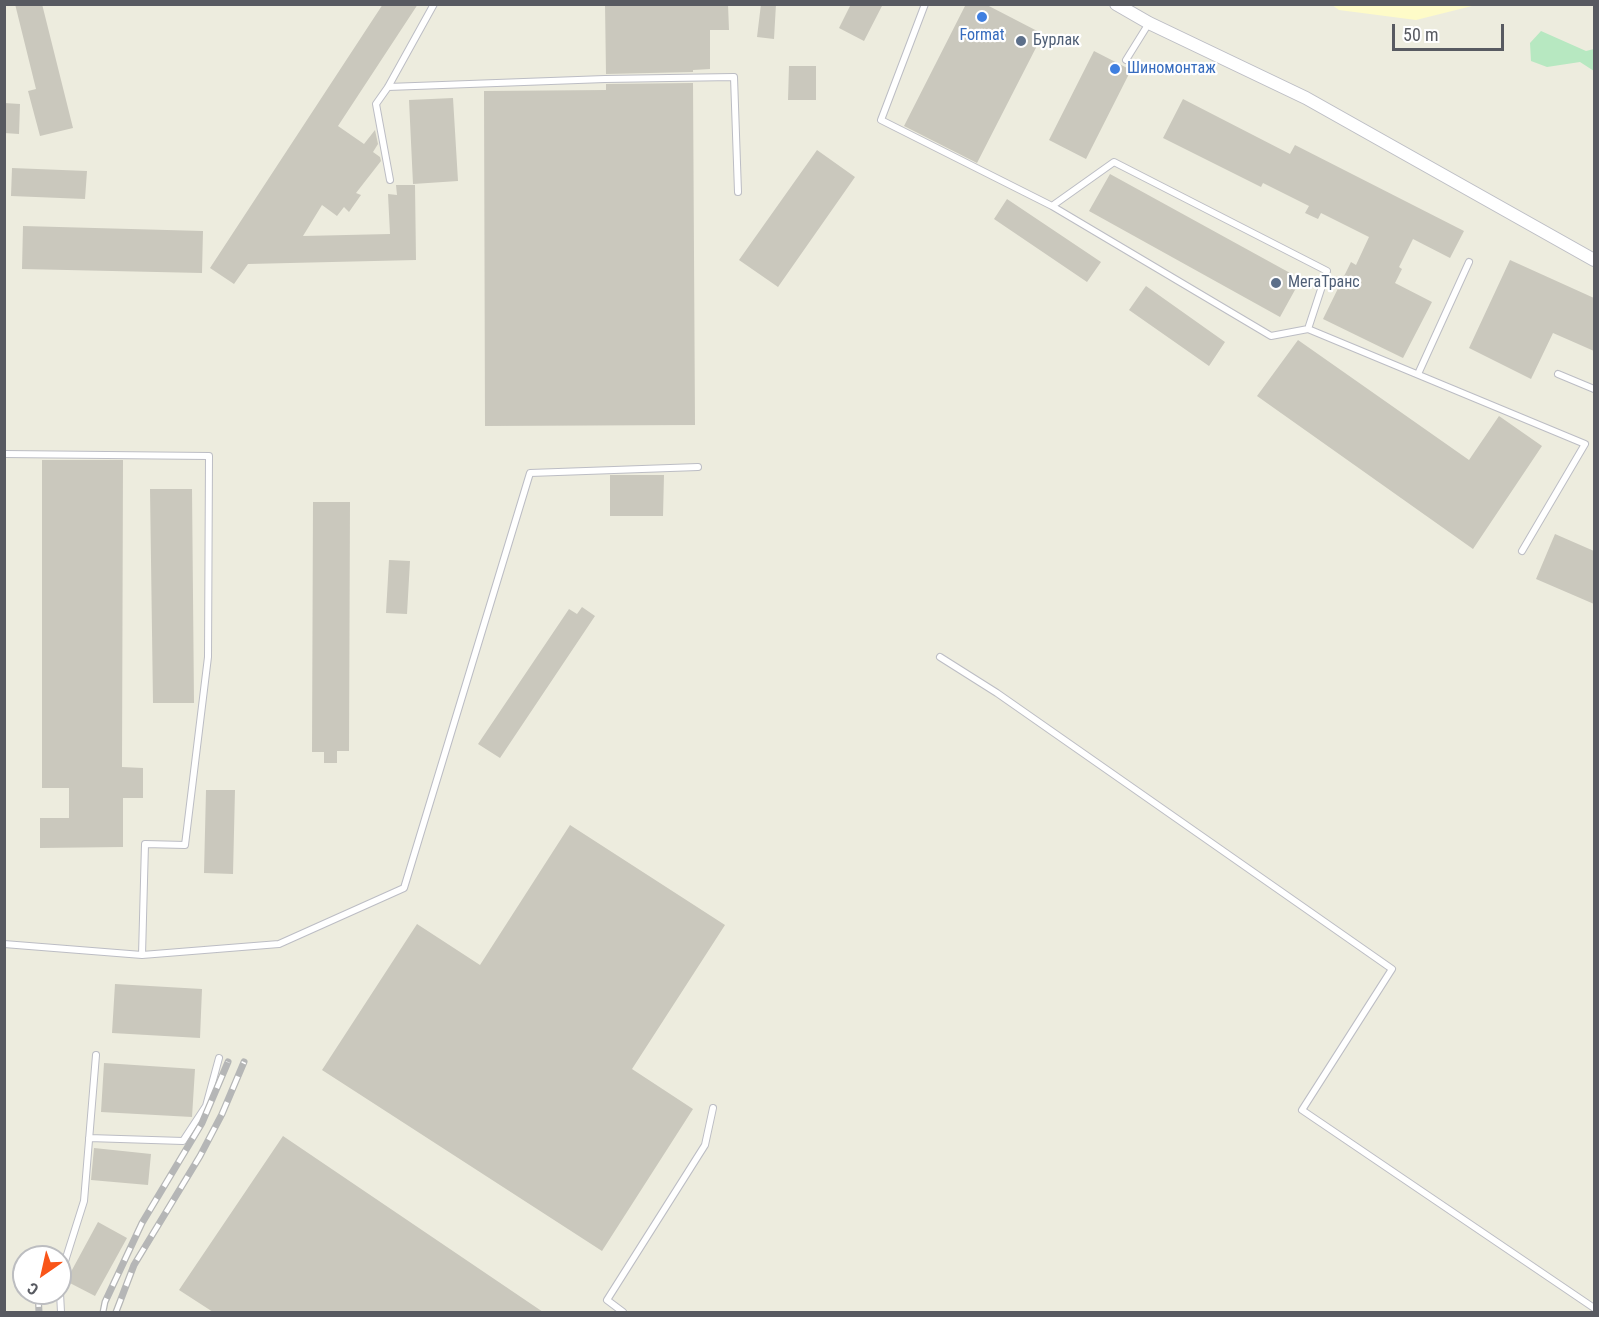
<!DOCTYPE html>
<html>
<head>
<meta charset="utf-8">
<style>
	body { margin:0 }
	#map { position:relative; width:1599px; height:1317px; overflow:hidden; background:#edecde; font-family:"Roboto Condensed",sans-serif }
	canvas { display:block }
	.frame { position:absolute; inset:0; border:6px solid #585a61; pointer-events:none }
	.north { position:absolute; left:12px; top:1245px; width:60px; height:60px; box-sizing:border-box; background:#fff; border:2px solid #bcbdc0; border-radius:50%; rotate:214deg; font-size:16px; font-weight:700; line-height:24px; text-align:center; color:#585a61 }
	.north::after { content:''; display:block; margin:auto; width:21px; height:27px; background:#f95518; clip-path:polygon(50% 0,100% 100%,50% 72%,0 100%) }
	.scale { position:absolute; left:1392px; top:24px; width:112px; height:27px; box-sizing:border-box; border:3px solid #585a61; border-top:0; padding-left:8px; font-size:18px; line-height:21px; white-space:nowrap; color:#585a61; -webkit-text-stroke:4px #fff; paint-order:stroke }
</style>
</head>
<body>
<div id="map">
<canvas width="1599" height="1317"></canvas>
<div class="frame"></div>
<div class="north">С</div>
<div class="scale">50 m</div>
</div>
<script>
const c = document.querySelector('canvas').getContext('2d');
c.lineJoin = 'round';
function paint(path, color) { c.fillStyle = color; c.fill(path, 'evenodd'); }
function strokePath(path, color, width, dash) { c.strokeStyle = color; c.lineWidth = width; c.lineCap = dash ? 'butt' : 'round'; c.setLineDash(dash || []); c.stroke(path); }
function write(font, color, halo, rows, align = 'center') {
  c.font = font + ' "Roboto Condensed",sans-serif'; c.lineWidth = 4.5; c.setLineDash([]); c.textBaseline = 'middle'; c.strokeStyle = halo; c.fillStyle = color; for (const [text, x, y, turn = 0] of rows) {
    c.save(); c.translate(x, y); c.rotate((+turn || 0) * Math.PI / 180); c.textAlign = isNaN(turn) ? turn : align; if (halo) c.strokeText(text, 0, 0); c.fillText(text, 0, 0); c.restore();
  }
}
paint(new Path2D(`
	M1541,31L1586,51L1594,49V71L1580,62L1547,67L1531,61L1530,43Z`), '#b7e8c1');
paint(new Path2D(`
	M1332,5H1476L1416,20L1339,10Z`), '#fefbc8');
paint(new Path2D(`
	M15,4H42L73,128L40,136L28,91L36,89Z
	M383,4H418L338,126L364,144L375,130L378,144L373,152L380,157L381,161L356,193L361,195L349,212L344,207L337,216L322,205L303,236L390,234L388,194L397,195L396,185H415L416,260L248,264L234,284L210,268Z
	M605,4H728L729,30H710V69L693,70V72L606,74Z
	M761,4H776L774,39L757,37Z
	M851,4H883L864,41L839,28Z
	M966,4H985L1043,34L977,163L904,126Z
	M1094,51L1131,70L1086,159L1049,140Z
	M789,66H816V100H788Z
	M693,83L695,425L485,426L484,91L606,90V84Z
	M453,98L458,181L413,184L409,100Z
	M1183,99L1290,154L1295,145L1464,231L1450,258L1413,239L1399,267L1402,269L1395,283L1432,302L1403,358L1323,319L1351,262L1356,265L1369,237L1321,213L1318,219L1305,213L1309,206L1263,183L1261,187L1163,138Z
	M4,103L20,104L19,134L4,133Z
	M817,150L855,177L778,287L739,260Z
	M12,168L87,171L85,199L11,196Z
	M1110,174L1301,279L1280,317L1089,211Z
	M1007,199L1101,262L1087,282L994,219Z
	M23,226L203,231L202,273L22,269Z
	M1510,260L1594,298V351L1553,333L1531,379L1469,348Z
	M1146,286L1225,342L1209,366L1129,310Z
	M1298,340L1469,460L1499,416L1542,446L1473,549L1257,396Z
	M42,460H123L122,767L143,768V798H123V847L40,848V818H69V788H42Z
	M610,475H664L663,516H610Z
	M150,489H192L194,703H153Z
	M313,502H350L349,751H337V763H324V752H312Z
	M1555,534L1594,551V604L1536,579Z
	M389,560L410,561L407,614L386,613Z
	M582,607L595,616L500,758L478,744L569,609L577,614Z
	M206,790H235L233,874L204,873Z
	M570,825L725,925L632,1069L693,1109L602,1251L322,1070L417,924L480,965Z
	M115,984L202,989L200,1038L112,1033Z
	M104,1063L195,1069L192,1117L101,1112Z
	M283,1136L543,1312H213L179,1290Z
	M94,1148L151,1154L148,1185L91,1180Z
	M98,1222L127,1238L95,1296L66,1281Z`), '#cac8bd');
const lane = new Path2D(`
	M925,4L881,120L1052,206L1271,336L1308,329L1585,444L1522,551
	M1126,60L1149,23
	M388,87L605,79L734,77L738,192
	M390,180L376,104L388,87L434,4
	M1052,206L1114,162L1327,271L1308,329
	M1418,374L1469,262
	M1558,374L1594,389
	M4,454L209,456L208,657L185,845L145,844L142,955L4,944
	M940,657L997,693L1392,969L1302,1110L1594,1308
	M142,955L279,944L404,888L530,473L698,467
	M89,1138L183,1141L206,1106L219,1058
	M60,1277L84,1201L96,1055
	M60,1293L61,1312
	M623,1312L607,1300L705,1145L713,1108`);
const street = new Path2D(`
	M1116,4L1149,23L1306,98L1594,260`);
strokePath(lane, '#bcbdc4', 8);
strokePath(street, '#bcbdc4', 14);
strokePath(lane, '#fff', 6);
strokePath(street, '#fff', 12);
const rail = new Path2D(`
	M38,1293L39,1312
	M103,1312L105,1302L142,1223L202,1123L228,1062
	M116,1312L134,1265L200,1156L222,1114L244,1062`);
strokePath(rail, '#b5b6b6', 7);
strokePath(rail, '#fff', 4.5, [14]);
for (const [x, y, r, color] of [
	[982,17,6,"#3f7fe0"],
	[1021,41,6,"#5c6f8a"],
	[1115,69,6,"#3f7fe0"],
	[1276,283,6,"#5c6f8a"]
]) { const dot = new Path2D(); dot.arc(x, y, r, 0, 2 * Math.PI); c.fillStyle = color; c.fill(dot); strokePath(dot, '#fff', 2); }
write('16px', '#366cbe', '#fff', [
	["Format",982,36],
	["Шиномонтаж",1127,69,"left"]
]);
write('16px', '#4e5e75', '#fff', [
	["Бурлак",1033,41],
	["МегаТранс",1288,283]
], 'left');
</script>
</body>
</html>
